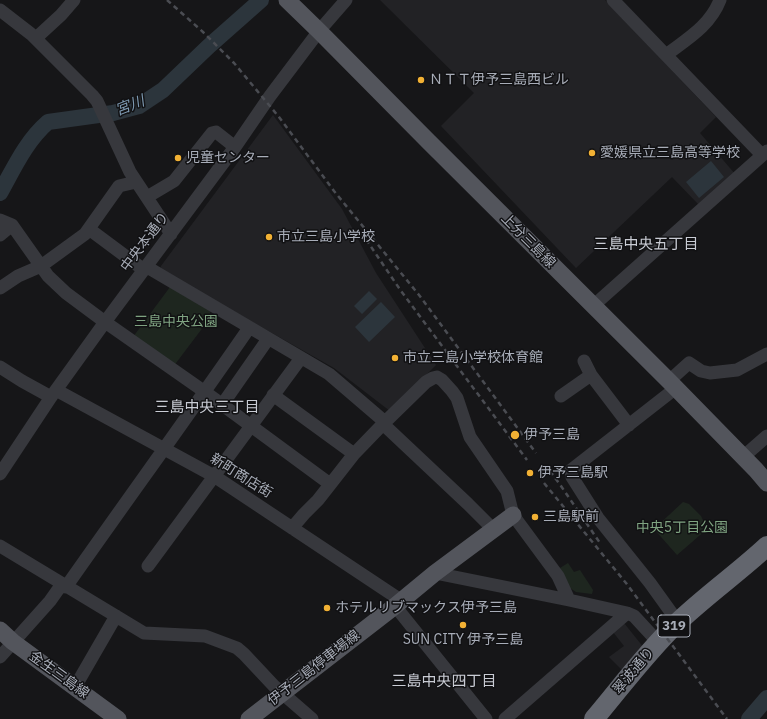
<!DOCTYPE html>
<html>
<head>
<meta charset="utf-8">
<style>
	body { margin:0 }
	canvas { display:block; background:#161618 }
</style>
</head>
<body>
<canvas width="767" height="719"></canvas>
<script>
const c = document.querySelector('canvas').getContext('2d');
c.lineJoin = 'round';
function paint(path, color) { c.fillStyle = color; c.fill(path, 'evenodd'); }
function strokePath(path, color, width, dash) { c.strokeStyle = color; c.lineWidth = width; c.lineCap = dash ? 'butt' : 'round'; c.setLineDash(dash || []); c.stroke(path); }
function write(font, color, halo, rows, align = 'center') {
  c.font = font + ' "IBM Plex Sans","Noto Sans JP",sans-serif'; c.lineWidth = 3; c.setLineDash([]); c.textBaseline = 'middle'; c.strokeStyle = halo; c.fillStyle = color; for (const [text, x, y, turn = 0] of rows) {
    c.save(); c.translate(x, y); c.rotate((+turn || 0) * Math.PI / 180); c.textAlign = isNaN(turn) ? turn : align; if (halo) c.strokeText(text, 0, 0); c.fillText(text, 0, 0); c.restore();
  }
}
paint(new Path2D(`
	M380,0H605L716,117L700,133L735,174L699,205L672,177L576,268L441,126L474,93Z
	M273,115L342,209L376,273L436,365L390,411L334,368L160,270L161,266Z
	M624,623L644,648L623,671L609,657L624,646L613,632Z`), '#222225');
paint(new Path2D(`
	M170,287L210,311V318L173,367L133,337Z
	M683,502L689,504L701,516L707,529L677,555L654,529Z
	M568,563L574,572L580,570L593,590L592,594L576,592L570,588L560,568Z`), '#1e261f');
paint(new Path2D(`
	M711,161L724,177L699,198L686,182Z
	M369,291L377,299L362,314L354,306Z
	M381,302L395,317L369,342L355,327Z`), '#2c353c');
strokePath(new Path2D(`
	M0,193C14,168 26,141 48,122L113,113L139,106L163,90L209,46L261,0
	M749,719L767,698`), '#2c353c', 16);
strokePath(new Path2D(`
	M613,0L762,155
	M0,10L31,34L92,95L97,101L130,172L171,234
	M36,38L61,15L74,0
	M666,55C687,39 710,26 720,0
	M147,197L174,181L212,133L216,132L235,147
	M0,220L12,225L48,276L66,293L105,322L205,392L330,484
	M89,229L144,270
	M0,235L12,225
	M147,267L329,374L385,422
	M0,288L18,276L41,266L85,234L119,186L136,182
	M593,306L767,151
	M584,361L591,375L629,425
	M0,367L22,381L51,397
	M669,381L689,363L701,371L710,373L737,370L767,354
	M676,388L571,470L572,477L598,518L650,583L678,622
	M56,390L214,476L402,601
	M273,395L354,454
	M561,396L591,375
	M222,405L268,339
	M383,424L468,504L493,529
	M743,457L767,436
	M0,474L51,397L105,322L235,147L270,96L319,31L346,0
	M292,528L304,514L318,500L354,454L383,424L426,382L433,378L437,377L442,380L452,391L457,398L470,437L507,491L513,515L558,576L569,600
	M0,546L144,633L205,636L237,648L244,654L274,686L312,719
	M148,566L301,358
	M435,573L569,600L627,613L634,616L658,642
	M66,587C127,500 189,415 249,328
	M395,606L486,719
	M0,657L50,601L62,584
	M75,687L116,616
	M505,719L627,613`), '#37383d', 13);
strokePath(new Path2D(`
	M287,0L319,31L429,142L669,381L756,470L767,483
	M0,630L13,642L118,719
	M249,719L395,606L435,573L513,515`), '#53555c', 17);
strokePath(new Path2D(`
	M594,719C621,687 646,653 676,624C705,596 738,573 767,546`), '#63666e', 20);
strokePath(new Path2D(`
	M167,0L203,32L234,63L279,117L334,191L419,295L536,453
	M361,232L401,291L527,460
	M550,471L561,486L600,543
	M544,483L626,583L727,719`), '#4a4c52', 2.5, [5, 4]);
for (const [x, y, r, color] of [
	[421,80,4,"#f2b134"],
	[592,153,4,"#f2b134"],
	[178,158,4,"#f2b134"],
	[269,237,4,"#f2b134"],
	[395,358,4,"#f2b134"],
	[515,435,5,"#f2b134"],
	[530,473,4,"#f2b134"],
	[535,517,4,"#f2b134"],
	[327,608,4,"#f2b134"],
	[463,625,4,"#f2b134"]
]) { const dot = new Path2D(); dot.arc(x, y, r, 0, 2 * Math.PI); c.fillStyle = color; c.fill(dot); strokePath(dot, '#111113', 1.5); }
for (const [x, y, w] of [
	[674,626,32]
]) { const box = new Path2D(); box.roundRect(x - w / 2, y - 11, w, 22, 3); c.fillStyle = '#111113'; c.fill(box); strokePath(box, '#a8adb8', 1); }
write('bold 13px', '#a8adb8', null, [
	["319",674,626]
]);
write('14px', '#a8adb8', '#111113', [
	["ＮＴＴ伊予三島西ビル",429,80],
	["愛媛県立三島高等学校",600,153],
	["児童センター",186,158],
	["市立三島小学校",277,237],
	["市立三島小学校体育館",403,358],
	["伊予三島",524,435],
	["伊予三島駅",538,473],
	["三島駅前",543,517],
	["ホテルリブマックス伊予三島",335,608],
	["SUN CITY 伊予三島",463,640,"center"]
], 'left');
write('14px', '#a8adb8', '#111113', [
	["上分三島線",528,241,45],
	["中央本通り",145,242,-53],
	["新町商店街",241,476,32],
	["伊予三島停車場線",314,668,-38],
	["翠波通り",634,671,-50],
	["金生三島線",59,675,36]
]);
write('14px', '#7fa381', '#111113', [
	["三島中央公園",176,322],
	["中央5丁目公園",682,528]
]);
write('italic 15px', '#7f9bb3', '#111113', [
	["宮川",130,106,-21]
]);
write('15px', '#c9ccd4', '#111113', [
	["三島中央五丁目",646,245],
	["三島中央三丁目",207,408],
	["三島中央四丁目",444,682]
]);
</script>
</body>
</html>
